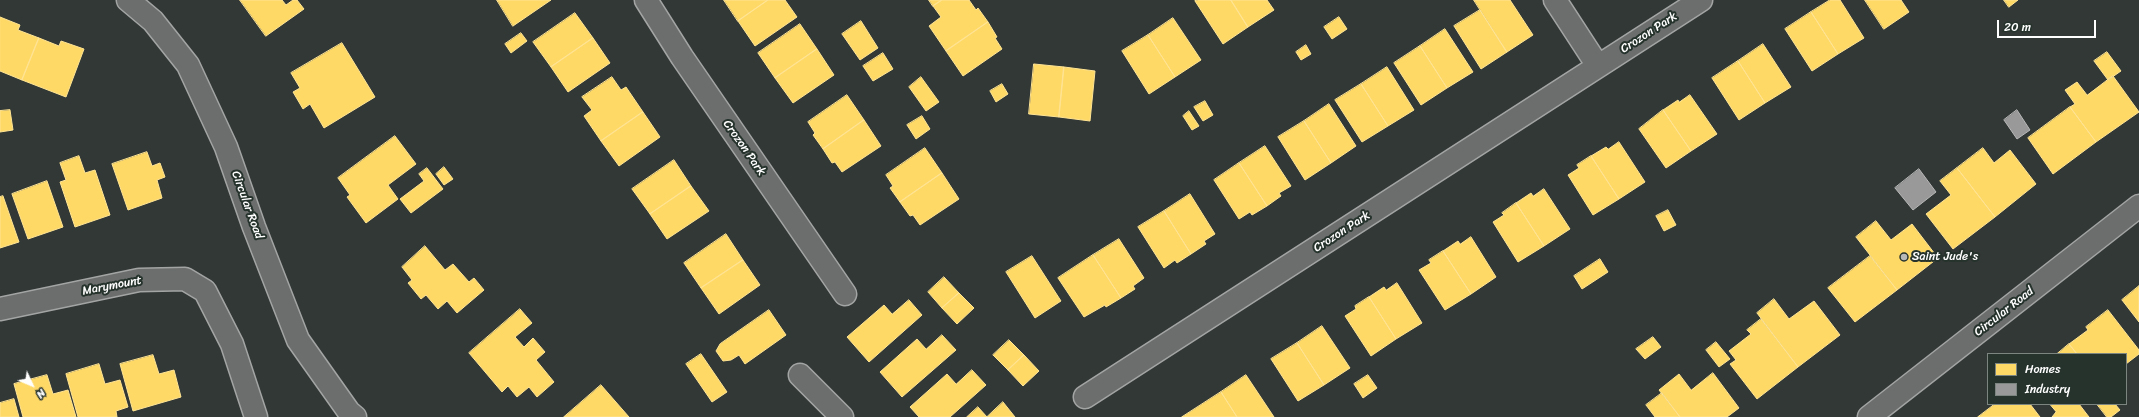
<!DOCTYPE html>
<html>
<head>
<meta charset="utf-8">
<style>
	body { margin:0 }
	#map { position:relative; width:2139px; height:417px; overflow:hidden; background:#323835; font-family:Sriracha,sans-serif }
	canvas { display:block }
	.legend { position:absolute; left:1987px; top:353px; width:140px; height:52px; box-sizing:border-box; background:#26332d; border:1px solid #7d8581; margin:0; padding:5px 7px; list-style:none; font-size:12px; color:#fff }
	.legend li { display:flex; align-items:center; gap:8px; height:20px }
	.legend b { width:20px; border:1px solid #7d8581 }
	.north { position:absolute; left:12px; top:365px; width:40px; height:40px; -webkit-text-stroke:3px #26332d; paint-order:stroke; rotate:134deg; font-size:11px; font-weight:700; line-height:16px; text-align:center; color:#fff }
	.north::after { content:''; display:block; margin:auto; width:14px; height:18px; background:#fff; clip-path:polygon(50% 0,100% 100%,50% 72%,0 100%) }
	.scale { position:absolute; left:1997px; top:20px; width:99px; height:18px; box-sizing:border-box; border:2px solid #fff; border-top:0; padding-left:5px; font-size:12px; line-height:14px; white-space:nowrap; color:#fff; -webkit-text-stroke:3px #26332d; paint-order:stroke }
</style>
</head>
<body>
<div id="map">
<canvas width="2139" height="417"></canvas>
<ul class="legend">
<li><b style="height:11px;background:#ffd966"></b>Homes</li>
<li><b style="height:11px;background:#999"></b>Industry</li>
</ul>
<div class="north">N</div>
<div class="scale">20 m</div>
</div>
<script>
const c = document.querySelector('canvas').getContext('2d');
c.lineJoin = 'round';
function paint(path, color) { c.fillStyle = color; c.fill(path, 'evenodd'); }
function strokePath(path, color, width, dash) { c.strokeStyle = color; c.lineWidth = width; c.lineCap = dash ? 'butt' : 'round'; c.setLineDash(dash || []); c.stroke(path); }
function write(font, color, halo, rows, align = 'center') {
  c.font = font + ' Sriracha,sans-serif'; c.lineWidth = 4; c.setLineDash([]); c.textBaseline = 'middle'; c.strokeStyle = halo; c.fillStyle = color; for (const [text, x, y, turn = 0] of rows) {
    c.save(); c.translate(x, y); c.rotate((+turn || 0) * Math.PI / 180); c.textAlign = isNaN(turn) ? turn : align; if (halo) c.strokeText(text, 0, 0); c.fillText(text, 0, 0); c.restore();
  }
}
const homes = new Path2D(`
	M240,0H282L286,5L293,0H297L304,9L266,36Z
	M497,0H551L513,26Z
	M724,0H768L738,21Z
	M768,0H785L797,17L755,46L738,21Z
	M929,0H942L933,6Z
	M942,0H969L976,10L978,8L988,22L946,51L929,26L941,17L933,6Z
	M1198,0H1231L1248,27L1223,44L1195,1Z
	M1231,0H1267L1274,10L1248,27Z
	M1474,0H1510L1533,35L1507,52Z
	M1830,0H1840L1864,38L1838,54L1811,12Z
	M1865,0H1901L1909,12L1884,29Z
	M2004,0H2018L2009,7Z
	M1480,10L1507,52L1481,69L1454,26Z
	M1811,12L1838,54L1812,71L1785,29Z
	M575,13L593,38L551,67L533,42Z
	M0,17L20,25L18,30L39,38L22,80L0,71Z
	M1339,17L1347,29L1332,39L1324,27Z
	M1173,18L1201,60L1175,77L1148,35Z
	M861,21L878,48L860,60L842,34Z
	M988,22L997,37L995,38L1002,49L963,76L946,51Z
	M800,24L817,49L775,78L758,53Z
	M1445,29L1473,72L1447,88L1420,46Z
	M521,33L527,41L511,53L505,44Z
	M1148,35L1175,77L1149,94L1122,51Z
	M39,38L59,46L61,41L84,49L66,97L22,80Z
	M593,38L610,63L568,92L551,67Z
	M342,43L375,97L324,128L310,104L303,109L293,92L300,88L291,73Z
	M1763,44L1791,87L1765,103L1738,61Z
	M1306,45L1311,54L1301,60L1296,52Z
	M1420,46L1447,88L1421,105L1394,63Z
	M817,49L834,75L793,103L775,78Z
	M2107,52L2121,71L2108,80L2094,61Z
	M883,53L893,69L873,81L863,66Z
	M1738,61L1765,103L1739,120L1712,78Z
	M1034,64L1064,67L1059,117L1029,114Z
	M1064,67L1095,71L1090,121L1059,117Z
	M1387,67L1414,110L1388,126L1361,84Z
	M2113,76L2139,112L2096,142L2070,107L2075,104L2065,90L2077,82L2087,95Z
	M612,77L621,90L626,87L643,112L601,141L584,116L592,110L582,97Z
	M921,77L939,102L926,111L909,87Z
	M1002,84L1008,94L996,102L990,91Z
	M1361,84L1388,126L1362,142L1335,100Z
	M847,95L864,120L823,149L813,135L815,133L808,122Z
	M1690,95L1717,134L1691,151L1663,110L1678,100L1679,102Z
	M1205,101L1213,115L1203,121L1194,107Z
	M1329,104L1356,146L1331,163L1304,121Z
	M2070,107L2096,142L2053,174L2028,138Z
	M10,110L13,130L0,132V111Z
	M1663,110L1691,151L1666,168L1639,129Z
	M1189,111L1199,126L1192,130L1183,116Z
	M643,112L660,137L619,166L601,141Z
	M922,116L930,129L916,139L907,125Z
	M864,120L881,146L842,172L835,162L832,163L823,149Z
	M1304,121L1331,163L1305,180L1278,137Z
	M395,136L416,164L388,185L398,199L366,223L347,197L350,195L338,178Z
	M1619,142L1645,182L1619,199L1591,156L1606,147L1608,149Z
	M1265,146L1291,186L1279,193L1281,196L1267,206L1239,163Z
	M925,148L942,173L900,202L890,188L893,186L886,175Z
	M1983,148L1994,163L2010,150L2036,184L1995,217L1957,168Z
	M147,152L152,166L160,163L165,177L157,180L162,198L128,210L112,164Z
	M79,156L85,173L95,170L110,215L75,227L60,182L66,180L60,163Z
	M1591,156L1619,199L1593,215L1568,175L1579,168L1577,165Z
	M674,160L691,186L650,214L632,189Z
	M1239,163L1267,206L1252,215L1250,212L1239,219L1214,180Z
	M444,167L453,179L444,185L436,174Z
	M427,168L443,189L411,213L400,199L424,181L419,174Z
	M1957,168L1995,217L1953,249L1926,214L1951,195L1940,181Z
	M942,173L959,199L920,225L913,215L910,216L900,202Z
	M47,181L63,227L28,239L12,194Z
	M691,186L709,211L667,239L650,214Z
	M1544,189L1570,229L1544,246L1516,203L1531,193L1533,196Z
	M1190,194L1215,234L1204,241L1206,244L1191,254L1164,211Z
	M3,196L19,242L0,248V197Z
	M1516,203L1544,246L1518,262L1493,222L1504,215L1502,213Z
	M1668,210L1676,225L1664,231L1656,216Z
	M1164,211L1191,254L1177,263L1175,260L1164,268L1138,227Z
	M1876,221L1891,240L1912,224L1938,258L1897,290L1856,237Z
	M726,234L743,260L701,288L684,263Z
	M1471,237L1496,277L1471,294L1443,251L1458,241L1460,244Z
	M1119,239L1144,278L1133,286L1135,289L1121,298L1093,255Z
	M425,246L445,270L453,264L469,282L474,278L484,290L457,313L447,301L438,309L426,295L421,299L408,283L412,280L402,267Z
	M1443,251L1471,294L1445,310L1419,270L1431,263L1429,260Z
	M1093,255L1121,298L1106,307L1105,305L1084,317L1058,278Z
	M1032,256L1061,301L1035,318L1006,272Z
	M1870,256L1897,290L1855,322L1828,288Z
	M1600,259L1608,272L1582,289L1574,276Z
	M743,260L760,285L719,314L701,288Z
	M944,277L959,293L942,308L928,292Z
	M1397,283L1422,323L1396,339L1369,297L1384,287L1386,290Z
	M2139,286V322L2122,300Z
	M959,293L974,308L957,324L942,308Z
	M1369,297L1396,339L1371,356L1345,316L1356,309L1355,306Z
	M1774,299L1789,319L1814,301L1840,335L1798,367L1757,313Z
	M909,300L922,315L869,362L847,337L884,305L892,314Z
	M520,309L532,323L515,337L524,347L533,338L545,352L536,360L554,382L537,397L529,387L517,397L508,386L502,392L469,353Z
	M769,310L786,335L745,364L739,355L731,360L723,361L716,351L720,344Z
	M2108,310L2139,350V354L2126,364V354H2077L2069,344L2088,330L2086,327Z
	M1761,319L1798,367L1757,399L1730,364L1736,360L1729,351L1751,334L1747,330Z
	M1322,326L1350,368L1324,385L1297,343Z
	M942,335L956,350L902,397L880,372L917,339L926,349Z
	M1653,337L1661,347L1645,359L1636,349Z
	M1009,340L1024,355L1008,370L993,355Z
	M1716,342L1730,359L1719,367L1706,350Z
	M1297,343L1324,385L1298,401L1271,359Z
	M2069,344L2077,354H2057Z
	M701,354L727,392L712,402L686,364Z
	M153,355L159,374L174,370L181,397L133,411L120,364Z
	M1024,355L1039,371L1023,386L1008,370Z
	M99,364L105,384L120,380L128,407L116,411L117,417H78L66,374Z
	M972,370L986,385L950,417H919L910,407L947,374L956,384Z
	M1713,373L1739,408L1727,417H1680L1659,390L1679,374L1691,390Z
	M47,375L53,394L68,390L76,417H23L14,384Z
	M1246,375L1274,417H1237L1221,392Z
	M1368,375L1377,388L1363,398L1354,384Z
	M601,385L629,417H564Z
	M1221,392L1237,417H1182Z
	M1662,393L1680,417H1655L1646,405Z
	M14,399L19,417H0V403Z
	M1003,402L1015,417H987Z
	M1995,404H2030L2040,417H1978Z
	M2050,404H2079L2089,417H2052L2056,412Z
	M2097,404H2115L2120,410L2111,417H2107Z
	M978,407L987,417H967Z`);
paint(homes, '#ffd966');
strokePath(homes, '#ffe494', 1);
const industry = new Path2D(`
	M2017,110L2030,130L2017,139L2004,120Z
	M1919,169L1936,192L1913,210L1895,188Z`);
paint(industry, '#999');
strokePath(industry, '#b8b8b8', 1);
const minor = new Path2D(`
	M646,0L682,57L845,294
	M1555,0L1598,66
	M0,309L139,280L185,279L205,291L232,344L256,417
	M800,375L842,417
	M1085,397L1701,0`);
const tertiary = new Path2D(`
	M128,0L153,21L188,65L226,147L254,227L298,340L349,412L355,417
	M1869,417L2139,206`);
strokePath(minor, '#a3a5a4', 25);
strokePath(tertiary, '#a3a5a4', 25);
strokePath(minor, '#6b6e6d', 22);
strokePath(tertiary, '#6b6e6d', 22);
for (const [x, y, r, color] of [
	[1904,257,4,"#b7b9b8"]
]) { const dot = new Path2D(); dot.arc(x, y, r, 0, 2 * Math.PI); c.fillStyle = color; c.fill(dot); strokePath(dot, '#26332d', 1.5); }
write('12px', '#fff', '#26332d', [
	["Crozon Park",1649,33,-33],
	["Crozon Park",744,148,55],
	["Circular Road",247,205,70],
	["Crozon Park",1342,232,-33],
	["Marymount",112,286,-11],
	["Circular Road",2004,312,-38]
]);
write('12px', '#fff', '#26332d', [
	["Saint Jude's",1912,257]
], 'left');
</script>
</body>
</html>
